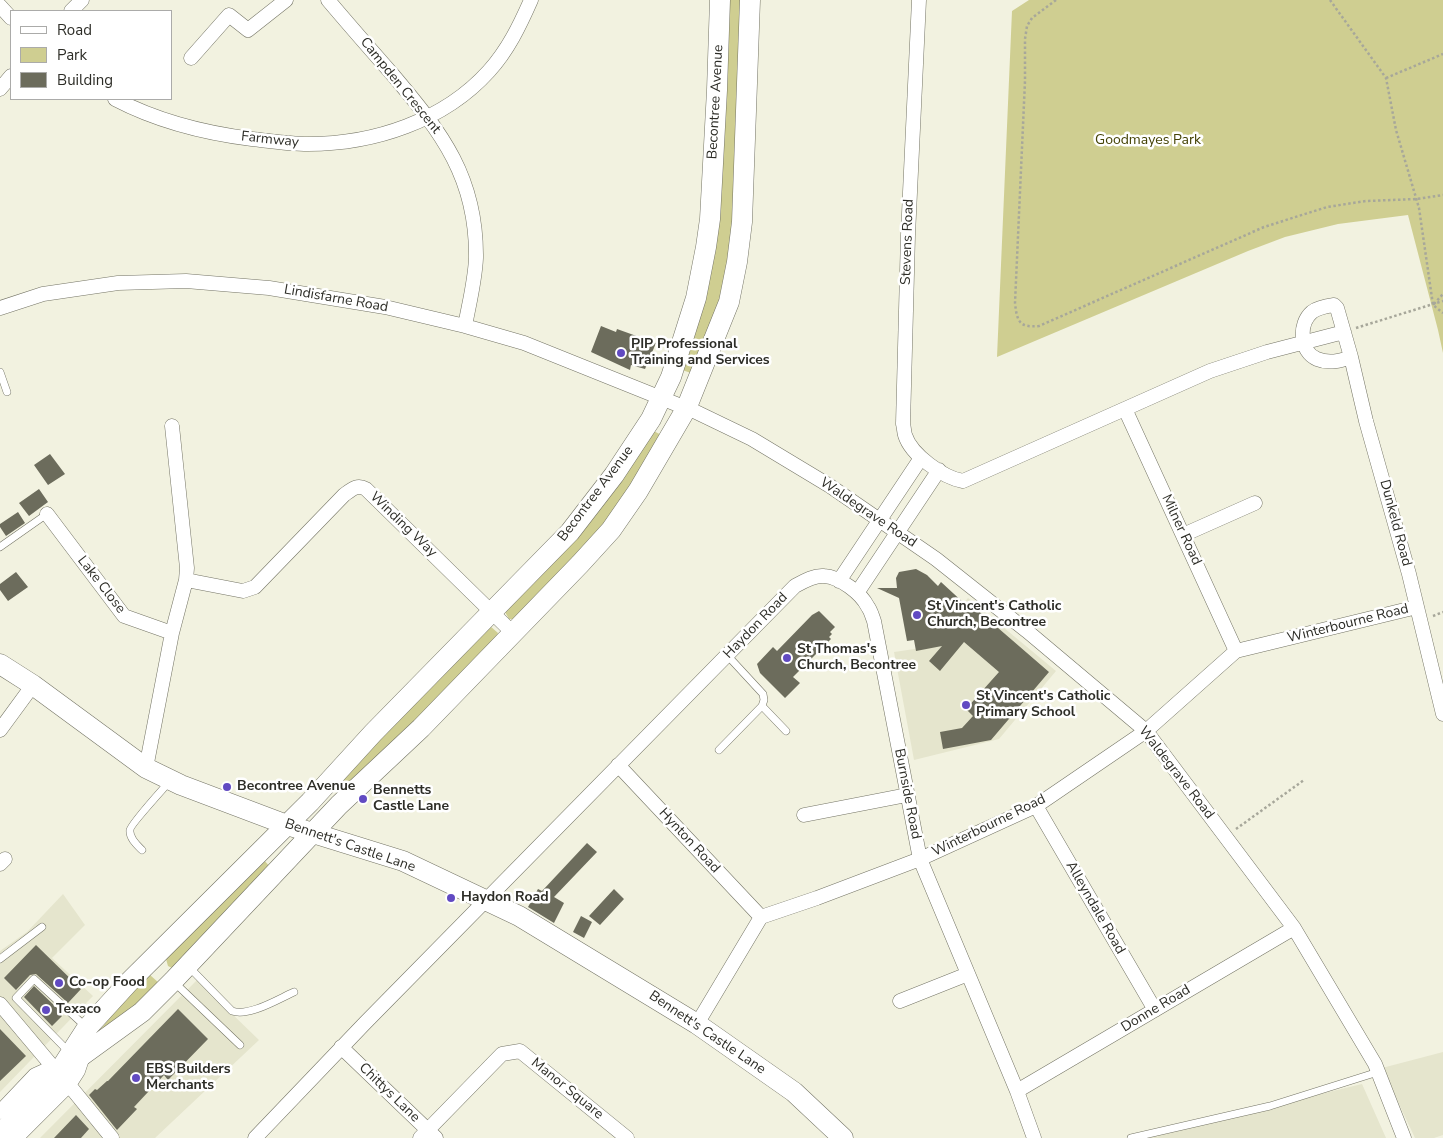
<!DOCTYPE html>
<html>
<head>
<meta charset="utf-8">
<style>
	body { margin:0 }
	#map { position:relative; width:1443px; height:1138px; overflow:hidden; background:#f2f2e0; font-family:"Nunito Sans",sans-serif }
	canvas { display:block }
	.legend { position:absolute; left:10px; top:10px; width:162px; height:90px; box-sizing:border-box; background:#fff; border:1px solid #ababa9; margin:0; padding:6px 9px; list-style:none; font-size:15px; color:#2d2d27 }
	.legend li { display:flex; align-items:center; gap:10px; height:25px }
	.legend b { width:25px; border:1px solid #ababa9 }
</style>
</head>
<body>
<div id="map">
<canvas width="1443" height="1138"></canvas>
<ul class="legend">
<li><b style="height:6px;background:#fff"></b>Road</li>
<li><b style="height:14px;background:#cfce91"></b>Park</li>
<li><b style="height:14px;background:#6c6c5c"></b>Building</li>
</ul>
</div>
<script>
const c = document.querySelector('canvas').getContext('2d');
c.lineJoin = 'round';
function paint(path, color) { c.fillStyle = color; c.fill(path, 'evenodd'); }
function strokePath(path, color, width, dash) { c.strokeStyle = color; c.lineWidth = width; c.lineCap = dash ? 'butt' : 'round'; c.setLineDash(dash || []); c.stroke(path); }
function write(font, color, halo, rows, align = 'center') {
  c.font = font + ' "Nunito Sans",sans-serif'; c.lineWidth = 5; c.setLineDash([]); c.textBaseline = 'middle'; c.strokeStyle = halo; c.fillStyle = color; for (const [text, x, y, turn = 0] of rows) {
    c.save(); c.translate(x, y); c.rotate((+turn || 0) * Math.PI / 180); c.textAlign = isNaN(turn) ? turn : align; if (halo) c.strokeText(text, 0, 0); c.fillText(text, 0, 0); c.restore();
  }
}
paint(new Path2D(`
	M968,598L1056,671L999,739L914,760L894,652L928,647Z
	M63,894L85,925L52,958L93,996L0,1092V951L27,932Z
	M197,980L259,1040L155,1138H40Z
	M1443,1052V1135L1434,1138H1415L1382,1068Z
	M1362,1084L1386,1138H1138Z`), '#e5e5cd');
paint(new Path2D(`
	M726,0H743C740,86 740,173 728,258C723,298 708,337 694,374L679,369L693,331Z
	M1029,0H1443V353L1438,330L1408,215L1338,224L1285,237L1248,251L997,357L1012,11Z
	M650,429L665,437L601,531L514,619H509L505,612Z
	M490,626L498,633L495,641L341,794L332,787Z
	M264,860L270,867L172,968L168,966L166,959Z
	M150,975L159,983L132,1012L94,1038L121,1003Z`), '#cfce91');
paint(new Path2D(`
	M601,326L616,332L617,329L656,343L645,369L631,365L630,370L591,352Z
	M50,454L65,474L48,485L34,465Z
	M39,489L48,502L29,516L19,503Z
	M18,512L25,523L6,536L0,527V524Z
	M916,569L927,575L938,586L941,582L966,605L968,602L1049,672L991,740L943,749L940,732L962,728L973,716L966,709L999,672L964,642L940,671L929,661L942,646L916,651L914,640L907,641L899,598L877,588H897L896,578L899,572Z
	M16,572L28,587L8,601L0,590V584Z
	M819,611L835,627L830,632L832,634L829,637L831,639L793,677L800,683L785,698L760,673L757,664L773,647L777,651L812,615Z
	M587,843L597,852L554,897L564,903L554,923L528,907L538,889L542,891Z
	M614,889L624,899L600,925L589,916Z
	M581,916L592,922L584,938L573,932Z
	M36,945L81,989L68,1003L36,974L30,975L16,990L4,978Z
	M34,986L60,1011L59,1012L62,1016L52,1026L24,997Z
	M178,1009L208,1039L168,1080L164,1075L134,1107L137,1109L117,1130L89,1095L95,1089L97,1090L107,1081H108Z
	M0,1029L26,1056L0,1081Z
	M76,1115L89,1129L81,1138H54Z`), '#6c6c5c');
const lane = new Path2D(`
	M0,372L7,392
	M0,547L47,514
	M762,706L786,731
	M719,750L762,706L764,700L763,694L727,655
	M142,850C137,845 129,838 130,830C130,825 164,788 170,781
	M0,959L42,927
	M188,966L232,1011C249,1017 278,999 294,992
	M175,983L240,1045
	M69,1052L16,998L34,979L85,1026
	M1131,1138L1270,1106L1378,1072`);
const street = new Path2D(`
	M328,0C349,25 371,50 393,75C442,133 477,178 476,258C475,281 469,304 465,326
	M919,0L908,235L903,424C904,427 904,432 905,435C911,455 944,478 963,481L1210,371L1267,352L1344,332
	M0,6L11,18
	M71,11L82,0
	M191,58L229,15L248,30L286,0
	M0,89L11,76
	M115,99C157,121 204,133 252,139C270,141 289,144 308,144C374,144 444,121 489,71C508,50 520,25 531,0
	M0,308L43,294L118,283L186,281L269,288L385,307L465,326L524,343L696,412L752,439L830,486L936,559L1027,631L1146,731L1294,928L1375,1064L1404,1138
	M1351,357C1340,361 1329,364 1317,359C1300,352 1298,324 1312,312C1317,308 1327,306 1334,305L1337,308L1351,357L1366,421L1409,574L1443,714
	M1125,409L1236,651
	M47,514L124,616L172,633
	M1183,535L1255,503
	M186,580L243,591L255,587L344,495C352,489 357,484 366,489L513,633
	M839,581L921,458
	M857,593L939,470
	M0,730L33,685
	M618,765L761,917
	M146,768L172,633L186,580L187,568L172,426
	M1036,806L1155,1010
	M804,815L907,795
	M0,864L5,859
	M900,1001L968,974
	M0,1004L58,1073
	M697,1024L761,917L817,898L920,859L1036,806L1146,731L1236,651L1417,607
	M341,1047L436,1138
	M69,1085L112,1138
	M1017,1091L1294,928
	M0,1112L35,1075L46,1070L58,1073
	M16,1138L69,1085L78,1071L83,1056
	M255,1138L365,1023L795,586C804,581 814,575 824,576C840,577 861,593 868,607C871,611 872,616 874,621L920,859L1017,1091L1034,1138
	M420,1138L502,1054L520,1051L627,1138`);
const secondary = new Path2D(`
	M0,664L33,685L146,768L181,785L287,825L403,861L519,916L697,1024L794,1092L843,1138
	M62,1070L142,1012L173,981L339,805L421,728L580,564L611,530L638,491L686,409L729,302L737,262L742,222L750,0
	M0,1134L58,1073L87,1028L130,981L310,802L373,733L570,532L614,475L651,419L671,377L696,298L706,247L710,219L717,90L720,0`);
strokePath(lane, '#747465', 8);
strokePath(street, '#747465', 15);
strokePath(secondary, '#747465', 21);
strokePath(new Path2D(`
	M1056,0L1032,18L1027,26L1025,39V81L1015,303C1017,321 1019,328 1039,326L1264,227L1327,207L1366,201L1417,199L1443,195
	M1330,0L1386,78L1396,130L1419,208L1433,305L1443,313
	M1386,78L1443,54
	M1434,304L1443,294
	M1356,328L1443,301
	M1433,616L1443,612
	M1236,829L1304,780`), '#a7a79a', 2.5, [2.5, 2.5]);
strokePath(lane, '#fff', 7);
strokePath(street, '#fff', 14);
strokePath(secondary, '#fff', 20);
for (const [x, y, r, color] of [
	[621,353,5,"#614ac2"],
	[917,615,5,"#614ac2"],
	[787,658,5,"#614ac2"],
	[966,705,5,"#614ac2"],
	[227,787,5,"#614ac2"],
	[363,799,5,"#614ac2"],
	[451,898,5,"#614ac2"],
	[59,983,5,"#614ac2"],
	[46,1010,5,"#614ac2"],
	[136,1078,5,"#614ac2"]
]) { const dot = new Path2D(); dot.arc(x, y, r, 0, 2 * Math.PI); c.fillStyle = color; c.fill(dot); strokePath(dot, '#fff', 2); }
write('14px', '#2d2d27', '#fff', [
	["Campden Crescent",400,86,51],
	["Becontree Avenue",716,102,-87],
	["Farmway",270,140,6],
	["Stevens Road",908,242,-88],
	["Lindisfarne Road",336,299,10],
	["Becontree Avenue",596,494,-53],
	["Waldegrave Road",868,513,34],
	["Dunkeld Road",1395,523,75],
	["Winding Way",403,525,44],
	["Milner Road",1181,530,65],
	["Lake Close",101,585,52],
	["Winterbourne Road",1348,624,-14],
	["Haydon Road",756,626,-46],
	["Waldegrave Road",1176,773,52],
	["Burnside Road",907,794,79],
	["Winterbourne Road",989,826,-26],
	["Hynton Road",689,841,47],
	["Bennett's Castle Lane",350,846,19],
	["Alleyndale Road",1095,908,60],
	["Donne Road",1156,1009,-31],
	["Bennett's Castle Lane",707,1033,34],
	["Manor Square",567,1089,39],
	["Chittys Lane",389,1093,44]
]);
write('14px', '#444205', '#fff', [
	["Goodmayes Park",1148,141]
]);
write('bold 14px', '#2d2d27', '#fff', [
	["PIP Professional",631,345],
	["Training and Services",631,361],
	["St Vincent's Catholic",927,607],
	["Church, Becontree",927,623],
	["St Thomas's",797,650],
	["Church, Becontree",797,666],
	["St Vincent's Catholic",976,697],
	["Primary School",976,713],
	["Becontree Avenue",237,787],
	["Bennetts",373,791],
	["Castle Lane",373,807],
	["Haydon Road",461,898],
	["Co-op Food",69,983],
	["Texaco",56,1010],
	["EBS Builders",146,1070],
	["Merchants",146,1086]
], 'left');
</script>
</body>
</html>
